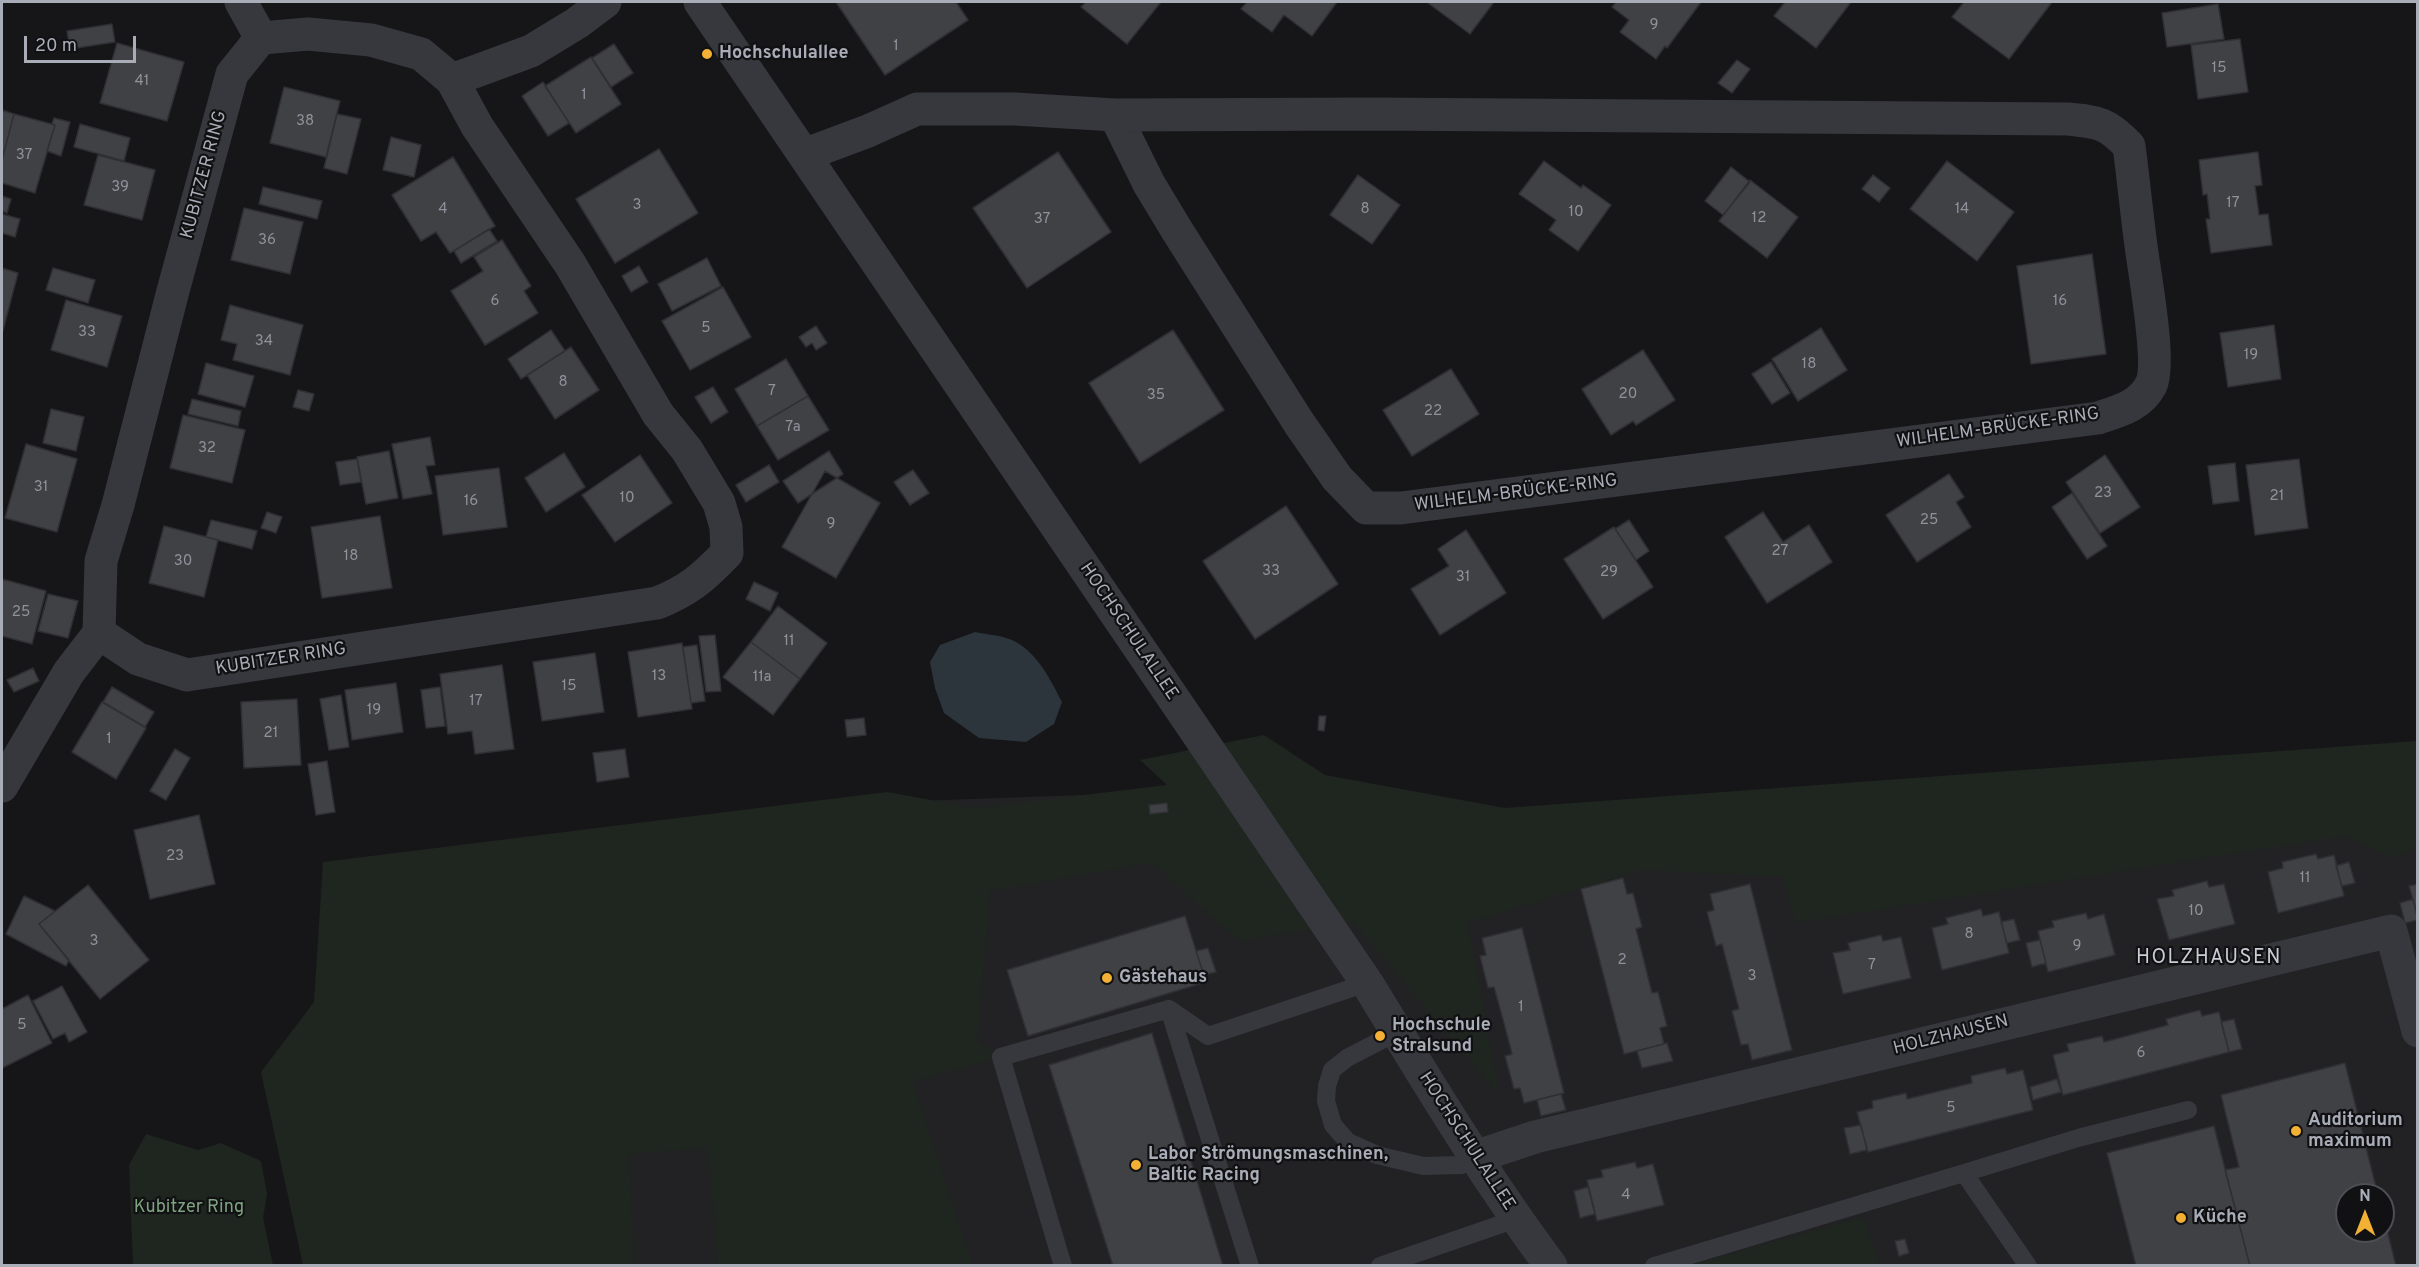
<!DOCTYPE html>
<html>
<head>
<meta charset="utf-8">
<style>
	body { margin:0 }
	#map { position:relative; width:2419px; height:1267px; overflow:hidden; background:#161618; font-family:Overpass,sans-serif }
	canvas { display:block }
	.frame { position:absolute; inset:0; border:3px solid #a8adb8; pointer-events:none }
	.north { position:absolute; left:2335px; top:1183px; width:60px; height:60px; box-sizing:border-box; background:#111113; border:2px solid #4d4f55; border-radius:50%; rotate:0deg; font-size:16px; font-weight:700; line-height:24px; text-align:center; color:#a8adb8 }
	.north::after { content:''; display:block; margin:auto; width:21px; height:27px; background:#f2b134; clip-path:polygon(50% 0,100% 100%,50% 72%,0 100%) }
	.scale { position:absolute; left:24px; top:36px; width:112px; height:27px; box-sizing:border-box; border:3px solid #a8adb8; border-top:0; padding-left:8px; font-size:18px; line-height:21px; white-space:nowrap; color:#a8adb8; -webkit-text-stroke:4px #111113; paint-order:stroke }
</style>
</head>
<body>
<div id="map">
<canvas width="2419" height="1267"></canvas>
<div class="frame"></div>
<div class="north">N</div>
<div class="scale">20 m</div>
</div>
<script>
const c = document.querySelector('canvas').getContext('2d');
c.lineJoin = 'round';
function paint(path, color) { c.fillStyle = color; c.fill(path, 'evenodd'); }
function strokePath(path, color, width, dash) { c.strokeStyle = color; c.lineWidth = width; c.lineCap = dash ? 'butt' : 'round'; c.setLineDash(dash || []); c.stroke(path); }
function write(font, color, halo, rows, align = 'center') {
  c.font = font + ' Overpass,sans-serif'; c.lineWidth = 4.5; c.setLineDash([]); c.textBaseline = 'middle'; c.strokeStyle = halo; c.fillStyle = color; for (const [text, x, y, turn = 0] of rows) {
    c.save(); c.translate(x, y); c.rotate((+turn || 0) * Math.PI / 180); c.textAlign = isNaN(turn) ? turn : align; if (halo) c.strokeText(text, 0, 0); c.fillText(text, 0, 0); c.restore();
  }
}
paint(new Path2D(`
	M2417,755V1265H354L890,802L1359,785L1508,820ZM2347,1195H2383V1231H2347Z`), '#222225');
paint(new Path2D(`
	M1264,735L1325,775L1505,808L2417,741V849L2391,857L2345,836L1796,923L1782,877L1641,870L1468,923L1499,1094L1353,922L1239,941L1152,863L990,891L977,1042L1001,1057L913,1082L972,1265H718L708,1148L629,1154L634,1265H303L261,1072L314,1002L323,862L887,792L975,808L1167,785L1140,760Z
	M146,1134L198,1150L221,1143L261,1161L267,1194L263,1218L273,1265H133L129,1165Z
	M1863,1217L1880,1265H1691Z`), '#1e261f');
paint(new Path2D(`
	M975,632C988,635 1004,635 1016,642C1039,655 1051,681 1062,702L1054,724L1026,742L979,738L944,713L935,688L930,662L940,645Z`), '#2c353c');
const building = new Path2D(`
	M836,2H956L968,20L885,75Z
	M1086,2H1161L1127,44L1081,7Z
	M1247,2H1337L1312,36L1284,15L1272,32L1241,9Z
	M1430,2H1494L1470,34L1428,3Z
	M1616,2H1701L1667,48L1665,46L1656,59L1620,32L1629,20L1612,7Z
	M1785,2H1851L1816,48L1774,16Z
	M1964,2H2052L2009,59L1952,17Z
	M2218,4L2224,39L2167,47L2162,13Z
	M112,24L115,42L70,49L67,31Z
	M2240,39L2248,92L2198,99L2191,45Z
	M117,43L184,62L167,121L100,103Z
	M614,44L633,73L611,87L592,58Z
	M591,57L621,104L576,133L545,86Z
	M1737,60L1750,69L1732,93L1718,83Z
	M543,82L569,123L548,136L522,96Z
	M284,87L340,101L326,157L270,143Z
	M2,110L14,114L2,160Z
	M14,114L55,125L35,193L2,183V160Z
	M337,114L361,119L347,174L324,168Z
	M54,118L70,122L61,156L47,151L55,125L52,124Z
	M80,124L130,138L124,161L74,147Z
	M391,137L421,145L414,177L383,170Z
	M659,149L698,213L615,263L576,199Z
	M1058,152L1111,232L1027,288L973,208Z
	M2258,152L2262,185L2255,186L2259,215L2268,214L2272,245L2211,253L2206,219H2210L2207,194L2203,195L2199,160Z
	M98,155L155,170L142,220L84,205Z
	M453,157L495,226L450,253L436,232L421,241L392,195Z
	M1544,161L1581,188L1583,185L1611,205L1578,251L1549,230L1556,220L1519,194Z
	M1947,161L2014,212L1977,261L1910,209Z
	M1731,167L1750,182L1723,215L1705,201Z
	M1358,175L1400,205L1372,244L1330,215Z
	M1873,175L1890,188L1879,202L1862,189Z
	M1750,180L1798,217L1767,258L1719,221Z
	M263,187L322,201L317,219L259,204Z
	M2,196L11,199L7,213L2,211Z
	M244,208L303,222L290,274L231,260Z
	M2,214L20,219L15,237L2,233Z
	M489,229L497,241L461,263L454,251Z
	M502,240L531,286L524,291L538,313L485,345L451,291L483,271L474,257Z
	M2092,254L2106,354L2031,364L2017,266Z
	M707,258L721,286L672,311L658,284Z
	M639,266L648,282L631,292L622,276Z
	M2,268L18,273L2,334Z
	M53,268L95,280L88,303L46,290Z
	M723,287L751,337L690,370L662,321Z
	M66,300L122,316L107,367L51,350Z
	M230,305L303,325L290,375L233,360L237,344L221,340Z
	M2274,325L2281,379L2228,387L2220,333Z
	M816,326L827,343L816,350L812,343L806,347L799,337Z
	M1821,328L1847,370L1798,401L1772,359Z
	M551,330L565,351L521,379L508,359Z
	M1173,330L1224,410L1140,463L1089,383Z
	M571,347L599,390L555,419L527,375Z
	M1643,350L1675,400L1636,425L1633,421L1611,435L1582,389Z
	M786,359L808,396L757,426L735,389Z
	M1771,362L1790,393L1772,404L1752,374Z
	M206,363L254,376L245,407L198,394Z
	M1451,369L1479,414L1412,456L1383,410Z
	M713,387L728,412L711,423L695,397Z
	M298,390L314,394L309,411L293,407Z
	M808,396L829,430L778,460L757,426Z
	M192,399L241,411L238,426L188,414Z
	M51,409L84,417L76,451L43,443Z
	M183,415L245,430L232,483L170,468Z
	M430,437L435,465L426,466L432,494L403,499L392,444Z
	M26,444L77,459L57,532L5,518Z
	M389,451L398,498L366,504L357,457Z
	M829,451L843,474L798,503L783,481Z
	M564,453L585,487L546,512L525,478Z
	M640,455L672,503L615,542L582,495Z
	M2105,455L2140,507L2100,533L2066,482Z
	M357,459L361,482L340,485L336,462Z
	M2299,459L2308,528L2255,535L2246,465Z
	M2235,463L2239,501L2213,504L2208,466Z
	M769,465L779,482L746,502L736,485Z
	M499,468L507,527L443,535L435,476Z
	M913,470L929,493L910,505L894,482Z
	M825,471L880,503L836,578L782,547Z
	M1949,474L1964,497L1956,502L1971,527L1917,562L1886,515Z
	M2072,493L2107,546L2087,559L2052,507Z
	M1286,506L1338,584L1255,639L1203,561Z
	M267,512L282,517L276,533L261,528Z
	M1763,512L1783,542L1809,525L1832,562L1767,603L1725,537Z
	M380,516L392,588L322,598L311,527Z
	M211,520L257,531L252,549L206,537Z
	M1629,520L1649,551L1636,560L1615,529Z
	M164,526L218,540L204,597L149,583Z
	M1614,527L1653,587L1603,619L1564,559Z
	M1466,530L1506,593L1440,635L1411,589L1449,566L1438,549Z
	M2,579L46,591L32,644L2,636Z
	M754,582L778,593L770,611L746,599Z
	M48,594L78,601L68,638L38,631Z
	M778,606L827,643L800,679L751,642Z
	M715,635L721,691L706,692L699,636Z
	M751,642L800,679L773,715L723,677Z
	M682,643L692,709L638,717L628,652Z
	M697,645L705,701L691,703L683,647Z
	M595,653L604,712L542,721L533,662Z
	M502,665L514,749L475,754L472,731L448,734L440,674Z
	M33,668L39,681L14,692L7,680Z
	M396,683L403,732L352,740L345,690Z
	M112,687L154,712L145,727L103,702Z
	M440,687L445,726L426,728L421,690Z
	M341,695L349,747L329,750L320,699Z
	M297,699L301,765L244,768L241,702Z
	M102,702L146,728L116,779L72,752Z
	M1319,716H1326L1324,731L1318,730Z
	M864,718L866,735L847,737L845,720Z
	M175,749L190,758L166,800L150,791Z
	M625,749L629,777L597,782L593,753Z
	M327,761L335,812L316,815L308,764Z
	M1167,803L1168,812L1150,814L1149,805Z
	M199,815L215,884L150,899L134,830Z
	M2316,854L2318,859L2334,855L2344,896L2278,913L2268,872L2283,868L2282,862Z
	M2349,862L2355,883L2342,886L2336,866Z
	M1623,878L1627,894L1633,893L1642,927L1636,929L1652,993L1658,992L1667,1026L1660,1028L1664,1044L1624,1054L1581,889Z
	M2207,881L2209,887L2224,884L2235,924L2169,940L2157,899L2174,896L2172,890Z
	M1750,884L1792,1050L1752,1060L1748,1044L1741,1045L1732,1011L1739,1009L1722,944L1716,946L1707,912L1714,910L1710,894Z
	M2418,884V917L2409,886Z
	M88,885L149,960L100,999L39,924Z
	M24,896L55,911L39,924L69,960L66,966L6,934Z
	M2413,899L2418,920L2405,923L2400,903Z
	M1981,909L1983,916L1999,912L2009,953L1942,970L1932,928L1948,924L1946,918Z
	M2086,913L2088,919L2104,914L2115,955L2048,972L2038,931L2054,927L2052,921Z
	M1185,916L1206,982L1028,1036L1007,970Z
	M2014,919L2020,940L2007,943L2001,922Z
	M1522,928L1564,1093L1524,1103L1520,1088L1514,1089L1505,1056L1512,1054L1505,1027L1494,987L1488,988L1480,956L1486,955L1482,938Z
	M1881,935L1883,941L1901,937L1911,978L1843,994L1833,953L1850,950L1848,943Z
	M2040,940L2046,963L2032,967L2026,943Z
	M1208,948L1216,972L1204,975L1196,951Z
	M62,986L87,1032L69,1042L65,1033L53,1039L33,1001Z
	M28,995L52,1043L2,1068V1009Z
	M2200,1010L2202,1016L2219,1012L2229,1052L2063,1095L2053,1055L2069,1051L2067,1044L2102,1036L2104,1042L2168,1025L2166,1019Z
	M2234,1019L2242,1049L2229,1052L2221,1022Z
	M1152,1033L1223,1266H1113L1049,1065Z
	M1667,1043L1673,1061L1642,1068L1637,1051Z
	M2345,1063L2378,1195H2347V1231H2383V1213L2396,1266H2250L2225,1170L2239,1167L2221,1095Z
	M2005,1068L2007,1074L2023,1070L2033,1110L1868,1152L1857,1112L1873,1108L1872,1101L1906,1093L1907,1099L1972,1083L1971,1076Z
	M2057,1079L2061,1092L2033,1100L2030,1087Z
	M1561,1094L1566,1110L1541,1116L1537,1100Z
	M1861,1125L1867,1150L1850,1154L1844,1128Z
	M2214,1126L2250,1266H2136L2107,1153Z
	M1635,1162L1637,1168L1653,1164L1664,1205L1597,1221L1587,1180L1603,1177L1601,1170Z
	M1588,1187L1595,1214L1580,1218L1574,1191Z
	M1905,1239L1909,1253L1899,1256L1895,1241Z`);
paint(building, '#404145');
strokePath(building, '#303034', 1.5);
strokePath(new Path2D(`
	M1169,1009L1250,1266
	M1169,1009L1208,1036L1367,983
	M1397,1032L1347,1058L1332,1070L1327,1086L1326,1101L1333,1125L1348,1142L1377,1155L1423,1166L1462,1165L1471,1152
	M1964,1173L2078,1138L2188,1110
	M1063,1266L1001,1057L1169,1009
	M1380,1266L1516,1219
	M1654,1266L1964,1173L2028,1266`), '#37383d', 18);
strokePath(new Path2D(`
	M241,2L261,38
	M700,2L1367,983C1426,1079 1483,1175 1551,1266
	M308,34L371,40L421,54L452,80L477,126L570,264L658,414L687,450L719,503L726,527L727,553C704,577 688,591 657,603L187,675L138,659L99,633L101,561L118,505L173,291L232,74L261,38Z
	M452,80L531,51L577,23L605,2
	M1375,114L2068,119C2099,122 2107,123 2129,146C2133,176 2136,207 2140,238C2143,266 2162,363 2151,385C2140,406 2119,411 2098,418L1401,508H1366L1337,478L1299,423L1178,232L1149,184L1115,115Z
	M804,155L868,131L917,109H1015L1115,115
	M2,786L69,672L99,633
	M1475,1157L1535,1137L2391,931L2418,1031`), '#37383d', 33);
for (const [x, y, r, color] of [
	[707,54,6,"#f2b134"],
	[1107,978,6,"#f2b134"],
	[1380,1036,6,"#f2b134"],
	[2296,1131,6,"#f2b134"],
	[1136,1165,6,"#f2b134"],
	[2181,1218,6,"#f2b134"]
]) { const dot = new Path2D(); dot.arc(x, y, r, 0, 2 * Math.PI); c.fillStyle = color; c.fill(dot); strokePath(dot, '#111113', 2); }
write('15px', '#8e929b', null, [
	["9",1654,26],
	["1",896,47],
	["15",2219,69],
	["41",142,82],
	["1",584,96],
	["38",305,122],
	["37",24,156],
	["39",120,188],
	["17",2233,204],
	["3",637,206],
	["4",443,210],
	["8",1365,210],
	["14",1962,210],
	["10",1576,213],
	["12",1759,219],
	["37",1042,220],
	["36",267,241],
	["6",495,302],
	["16",2060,302],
	["5",706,329],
	["33",87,333],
	["34",264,342],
	["19",2251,356],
	["18",1809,365],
	["8",563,383],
	["7",772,392],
	["20",1628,395],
	["35",1156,396],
	["22",1433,412],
	["7a",793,428],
	["32",207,449],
	["31",41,488],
	["23",2103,494],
	["21",2277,497],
	["10",627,499],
	["16",471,502],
	["25",1929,521],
	["9",831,525],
	["27",1780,552],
	["18",351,557],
	["30",183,562],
	["33",1271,572],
	["29",1609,573],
	["31",1463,578],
	["25",21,613],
	["11",789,642],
	["13",659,677],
	["11a",762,678],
	["15",569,687],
	["17",476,702],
	["19",374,711],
	["21",271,734],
	["1",109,740],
	["23",175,857],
	["11",2305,879],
	["10",2196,912],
	["8",1969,935],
	["3",94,942],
	["9",2077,947],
	["2",1622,961],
	["7",1872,966],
	["3",1752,977],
	["1",1521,1008],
	["5",22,1026],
	["6",2141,1054],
	["5",1951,1109],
	["4",1626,1196]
]);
write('bold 18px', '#a8adb8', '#111113', [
	["Hochschulallee",719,54],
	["Gästehaus",1119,978],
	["Hochschule",1392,1026],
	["Stralsund",1392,1047],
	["Auditorium",2308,1121],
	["maximum",2308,1142],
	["Labor Strömungsmaschinen,",1148,1155],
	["Baltic Racing",1148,1176],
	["Küche",2193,1218]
], 'left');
write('18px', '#a8adb8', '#111113', [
	["KUBITZER RING",205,175,-75],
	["WILHELM-BRÜCKE-RING",1998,429,-8],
	["WILHELM-BRÜCKE-RING",1516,494,-7],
	["HOCHSCHULALLEE",1128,632,56],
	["KUBITZER RING",281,660,-9],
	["HOLZHAUSEN",1951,1036,-14],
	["HOCHSCHULALLEE",1466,1142,57]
]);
write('18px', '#7fa381', '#111113', [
	["Kubitzer Ring",189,1208]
]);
c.letterSpacing = '1.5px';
write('20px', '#c9ccd4', '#111113', [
	["HOLZHAUSEN",2209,959]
]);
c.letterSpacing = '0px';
</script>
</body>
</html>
